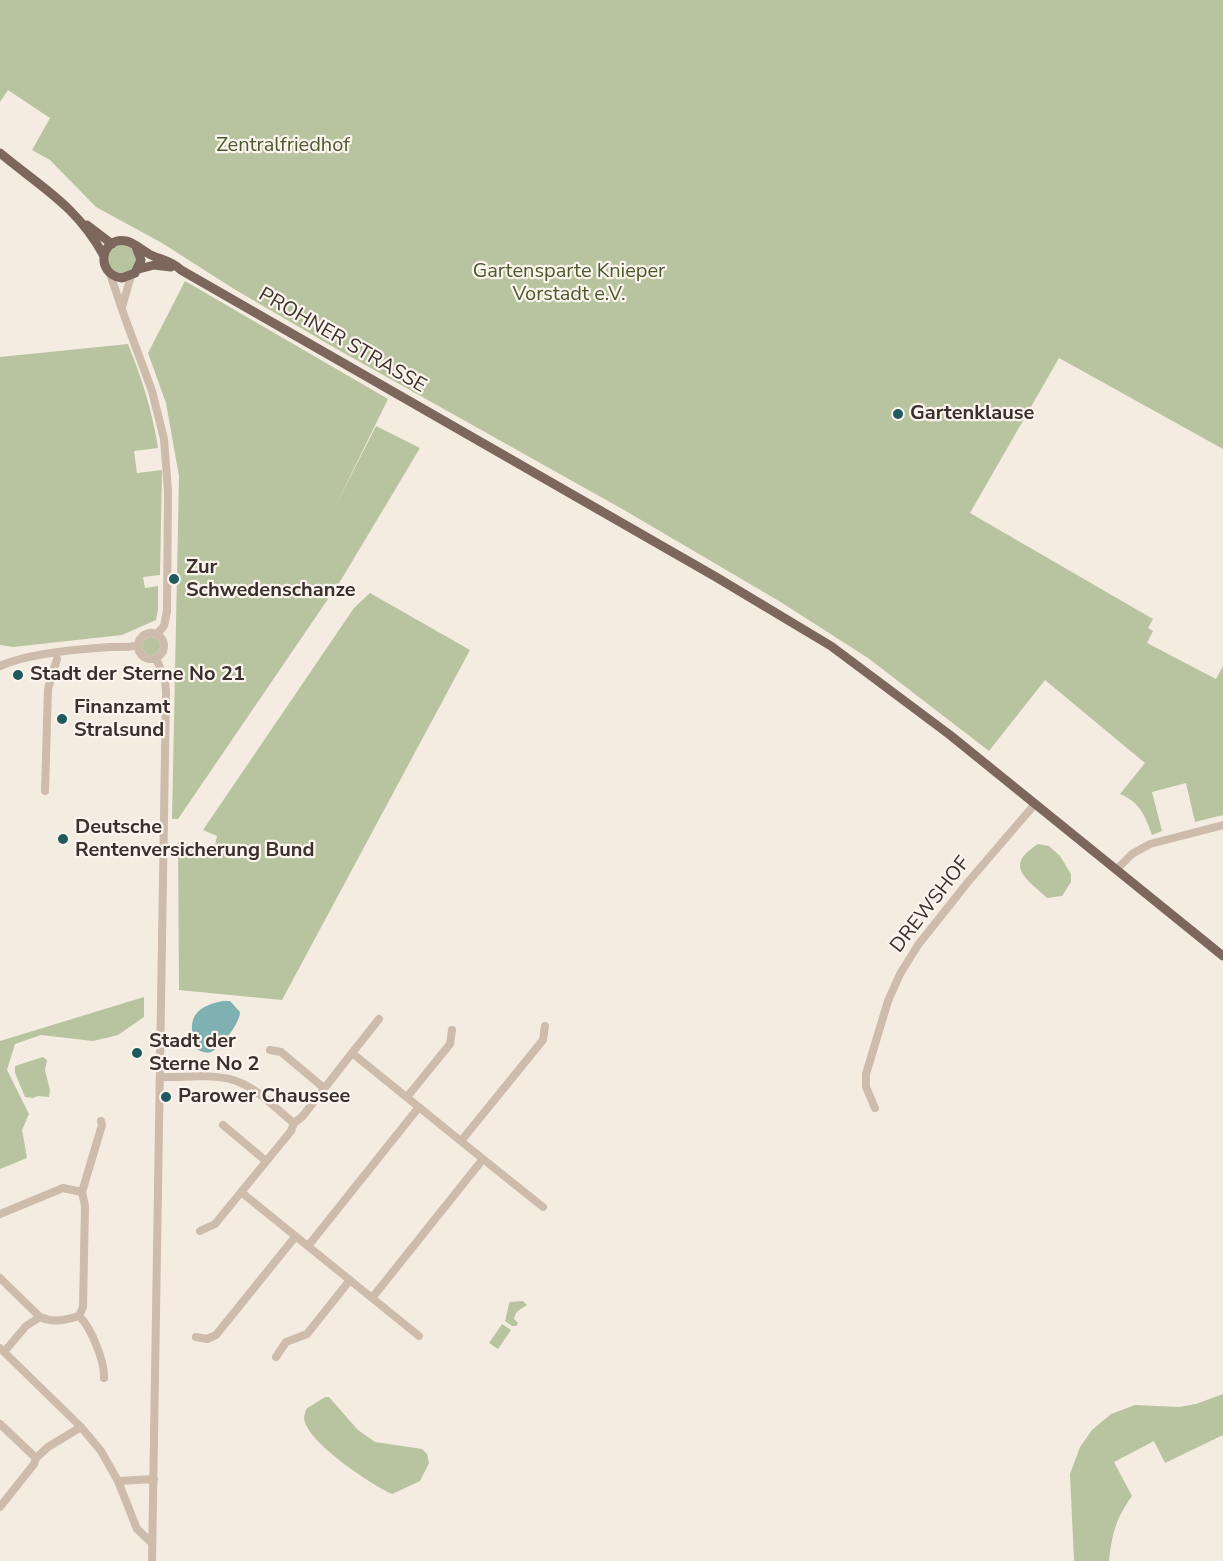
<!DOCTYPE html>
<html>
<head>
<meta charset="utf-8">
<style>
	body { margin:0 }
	canvas { display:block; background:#f4ebe1 }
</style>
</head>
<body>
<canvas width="1223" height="1561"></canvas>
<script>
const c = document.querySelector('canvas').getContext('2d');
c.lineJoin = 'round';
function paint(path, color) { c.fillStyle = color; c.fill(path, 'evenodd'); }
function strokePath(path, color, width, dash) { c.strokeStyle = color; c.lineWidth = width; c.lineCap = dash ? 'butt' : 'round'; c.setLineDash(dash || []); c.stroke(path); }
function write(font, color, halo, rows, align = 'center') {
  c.font = font + ' "Nunito Sans",sans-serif'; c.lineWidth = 4.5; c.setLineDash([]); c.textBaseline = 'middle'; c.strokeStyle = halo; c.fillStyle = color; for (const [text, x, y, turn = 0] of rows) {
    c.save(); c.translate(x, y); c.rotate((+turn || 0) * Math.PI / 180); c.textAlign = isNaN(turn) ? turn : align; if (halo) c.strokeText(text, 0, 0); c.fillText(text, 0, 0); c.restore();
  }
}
paint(new Path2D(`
	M0,0H1223V449L1059,358L970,513L1153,619L1148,628L1153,631L1147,643L1216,679L1223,666V815L1195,822L1186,783L1152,792L1162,831L1152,835C1145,816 1140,802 1120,794L1145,763L1045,680L989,751L868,658L779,601L624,510L335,348L234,289L162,243L96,207L50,160L32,150L50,118L8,90L0,102Z
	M108 259a14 14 0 1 1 28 0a14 14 0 1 1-28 0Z
	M185,281L388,399L334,509L376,426L420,448L341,580L178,819H172L179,476L166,403L148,353Z
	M128,344C142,379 152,410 158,448L134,451L137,473L162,470L160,575L143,577L145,588L158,586V609L156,620L122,635L13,647L0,645V357Z
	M370,593L470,650L282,1000L179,990L178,842L214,850L217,836L203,830L354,608Z
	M142 646a9 9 0 1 1 18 0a9 9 0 1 1-18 0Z
	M1038,844L1049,846L1060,856L1071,874V882L1062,896L1047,898C1025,877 1004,866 1038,844Z
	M144,997V1017L118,1035L93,1041L41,1035L15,1044L7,1070L29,1114L22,1130L27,1158L0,1169V1041Z
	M43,1057L47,1060L45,1070L50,1090L49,1097L38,1096L33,1098L25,1097L15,1073V1066Z
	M523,1301L527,1305C522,1309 515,1310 514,1319L518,1323L516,1326H512L505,1321L509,1304L510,1302Z
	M502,1324L511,1330L498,1349L489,1343Z
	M1223,1394V1435L1165,1463L1154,1441L1114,1462L1132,1496C1116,1518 1112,1534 1109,1561H1074L1070,1474L1080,1447L1092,1430L1111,1414L1135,1405L1179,1407L1196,1404Z
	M325,1397H329L358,1430L375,1442L422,1449L427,1454L429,1463L420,1481L392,1494C372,1485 306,1442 304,1418C304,1417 306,1410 306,1409Z`), '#b8c4a0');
paint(new Path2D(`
	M223,1001H230L240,1012C240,1023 221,1048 211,1052C206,1054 201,1051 196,1049C187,1020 192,1007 223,1001Z`), '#7fb0b2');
strokePath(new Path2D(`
	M110,274L125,318L152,391L164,439L168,491L167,611L164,626L157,634
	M122,307L131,276
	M138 646a13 13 0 1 1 26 0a13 13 0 1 1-26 0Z
	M0,666C28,653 79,649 110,647C120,647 128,648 138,645
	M45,791L48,689L57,659
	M1116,870L1132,854L1150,844L1223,825
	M270,1050L281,1052L324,1088
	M352,1053L379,1019
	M160,1077C185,1078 218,1072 241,1083C260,1091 277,1110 294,1123
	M407,1097L450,1044L452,1030
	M875,1108L866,1087V1074L888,1001L900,974L918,945L968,882L1035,804
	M223,1125L266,1161
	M461,1141L543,1040L545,1026
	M483,1159L543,1207
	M82,1192L102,1125L101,1121
	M241,1192L419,1336
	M0,1214L63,1188L82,1192L85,1206L83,1307L79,1316C66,1320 53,1323 40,1317L0,1278
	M200,1231L215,1224L220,1218L291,1131L294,1123L302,1117L352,1053L483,1159L372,1298
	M308,1246L419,1107
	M79,1316C91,1327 105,1362 104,1378
	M196,1337L207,1339L216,1335L295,1237
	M0,1348L81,1427L101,1451L118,1481L137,1529L152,1543
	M4,1352L26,1326L40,1317
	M276,1357L286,1342L307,1334L350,1280
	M0,1424L36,1458L34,1464L0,1507
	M36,1458L48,1447L81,1427
	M118,1481L154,1479
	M152,1561L166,692L165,680L156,658`), '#cdbbac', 8);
strokePath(new Path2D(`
	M0,153C42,188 77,206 104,256
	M87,225L112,244
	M136,247L141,260L135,273L122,278C94,274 101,236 126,241C135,243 143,251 151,255C162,260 172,261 181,270L716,577L831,646L950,735L1223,956
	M139,269L154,265L171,267`), '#7d675c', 9);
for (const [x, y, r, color] of [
	[898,414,6,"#1f5a5e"],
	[174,579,6,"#1f5a5e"],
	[18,675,6,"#1f5a5e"],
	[62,719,6,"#1f5a5e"],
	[63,839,6,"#1f5a5e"],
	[137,1053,6,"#1f5a5e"],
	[166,1097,6,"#1f5a5e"]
]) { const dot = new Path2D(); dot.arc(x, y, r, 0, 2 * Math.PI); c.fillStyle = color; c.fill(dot); strokePath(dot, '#fbf5ee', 2); }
write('20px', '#4a5a2e', '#fbf5ee', [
	["Zentralfriedhof",283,146],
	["Gartensparte Knieper",569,272],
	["Vorstadt e.V.",569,295]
]);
write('20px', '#3b302b', '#fbf5ee', [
	["PROHNER STRASSE",342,341,30],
	["DREWSHOF",931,905,-52]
]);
write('bold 20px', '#3b302b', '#fbf5ee', [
	["Gartenklause",910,414],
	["Zur",186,568],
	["Schwedenschanze",186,591],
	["Stadt der Sterne No 21",30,675],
	["Finanzamt",74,708],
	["Stralsund",74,731],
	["Deutsche",75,828],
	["Rentenversicherung Bund",75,851],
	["Stadt der",149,1042],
	["Sterne No 2",149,1065],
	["Parower Chaussee",178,1097]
], 'left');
</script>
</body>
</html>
